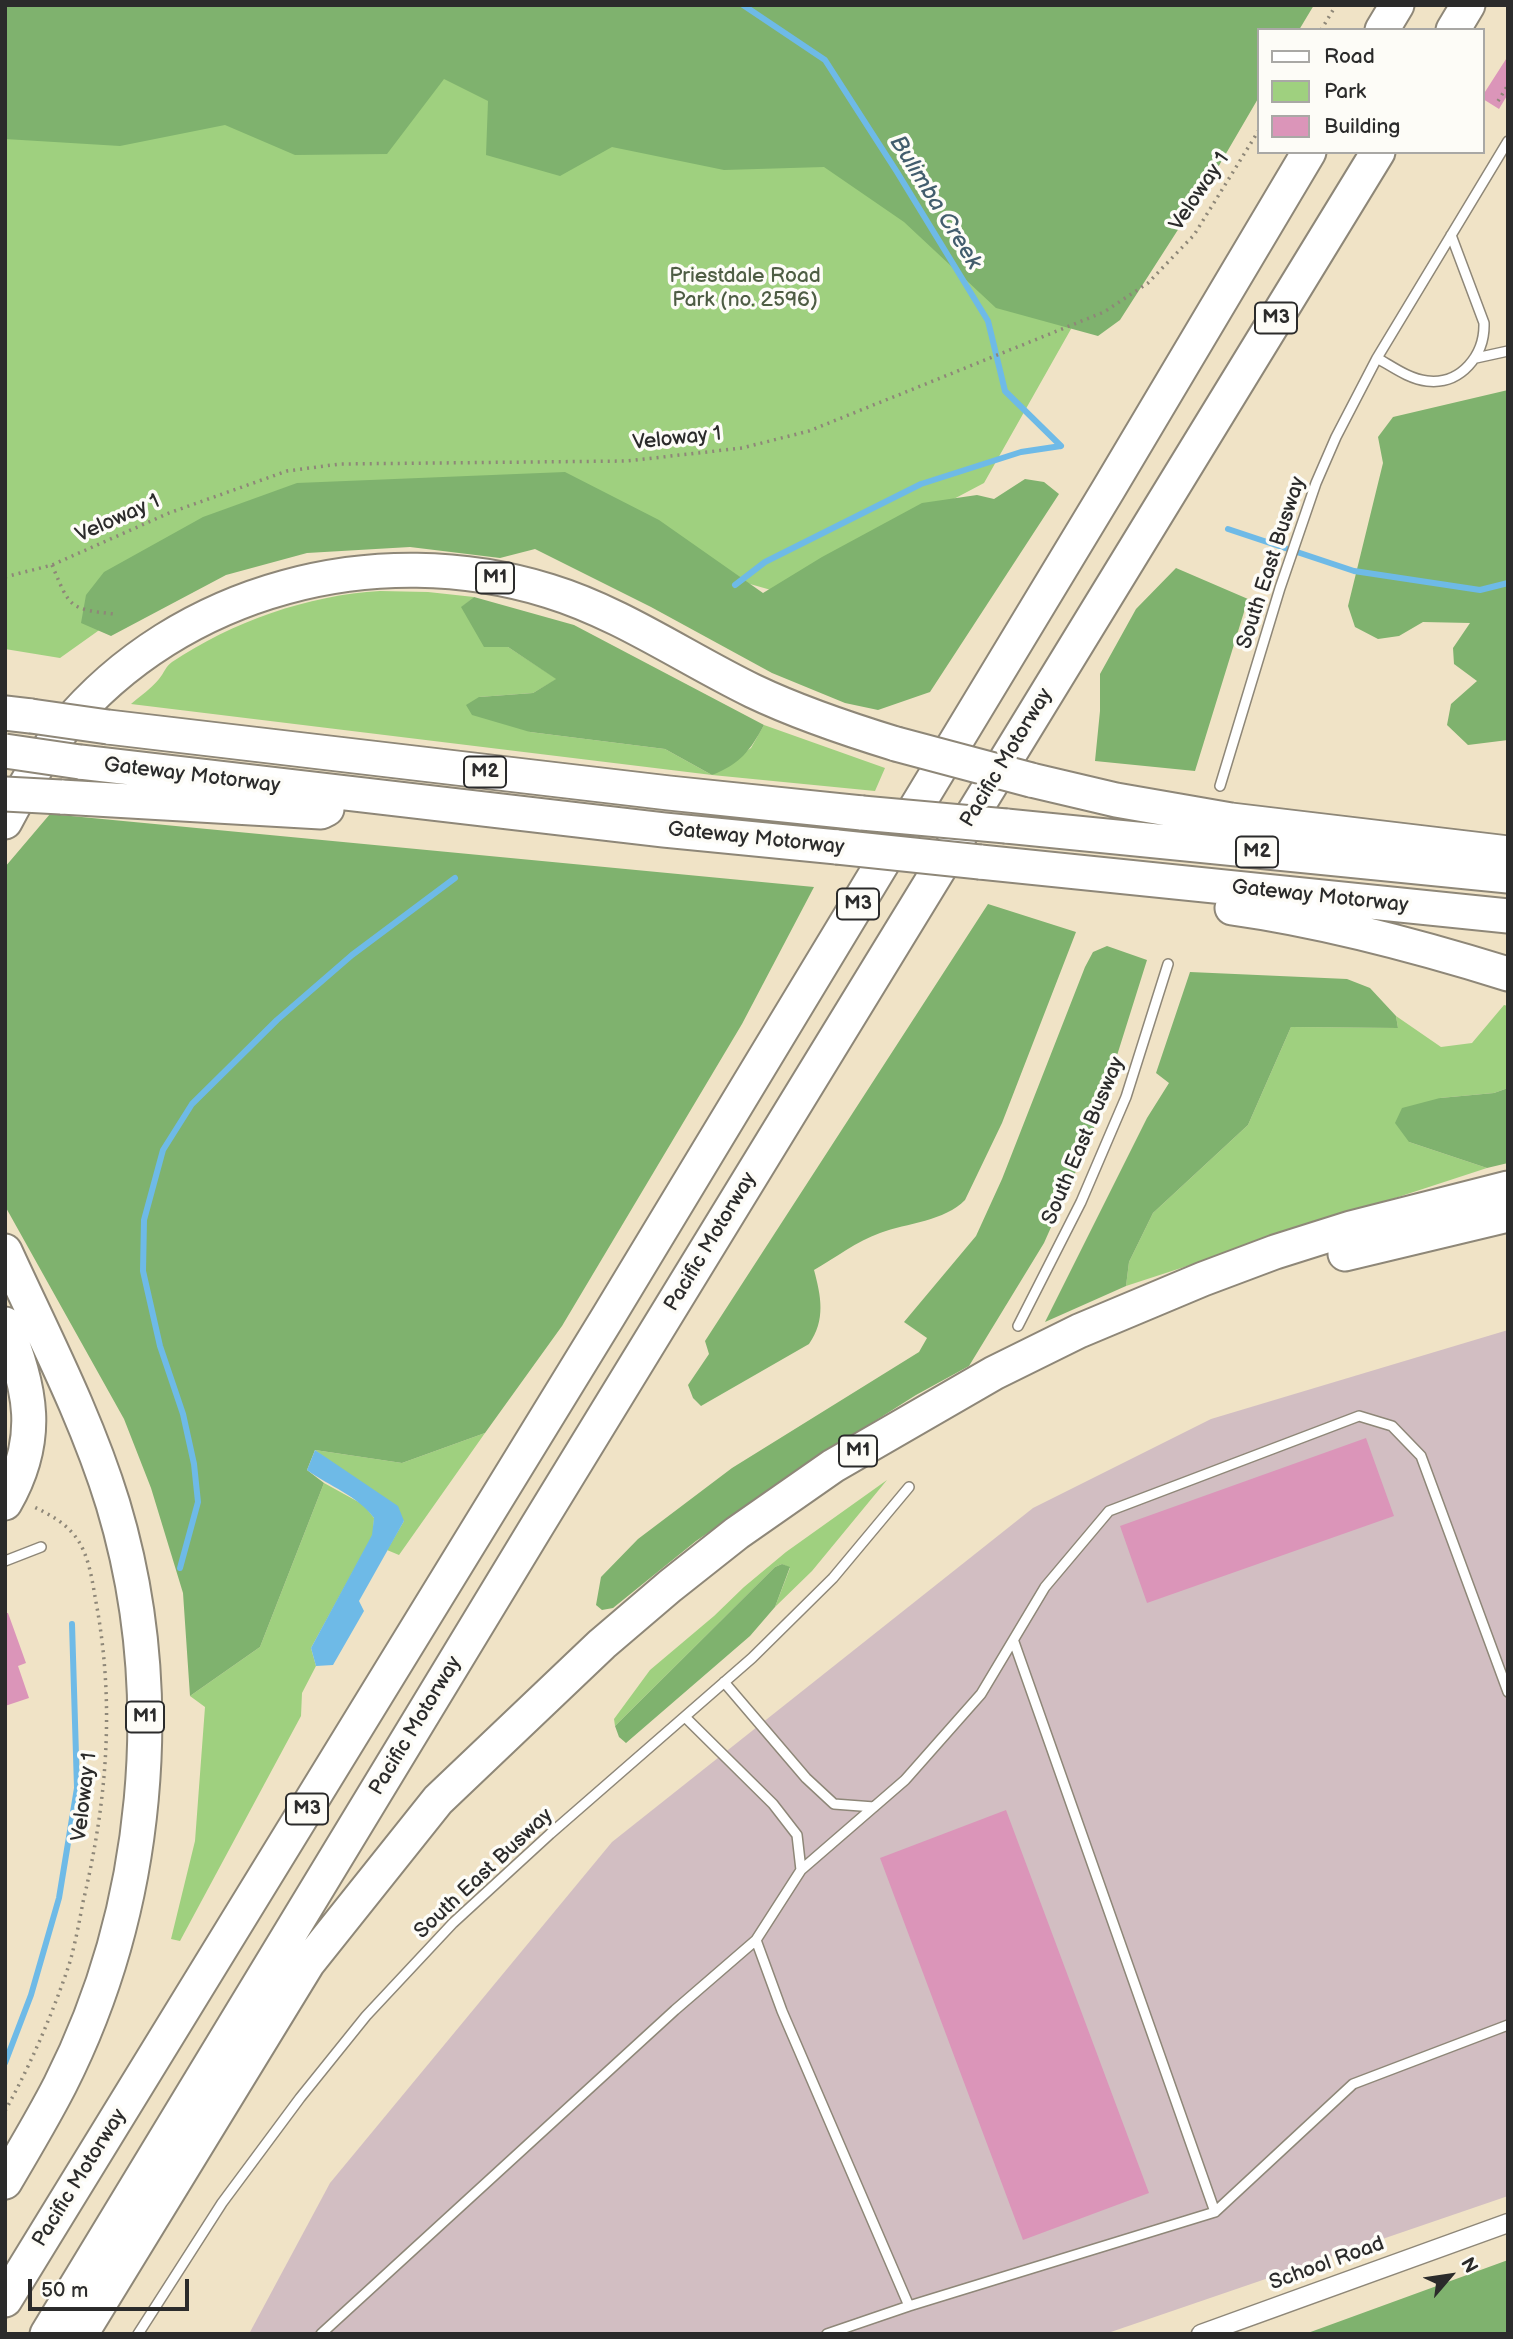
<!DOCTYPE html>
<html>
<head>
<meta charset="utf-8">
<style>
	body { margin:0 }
	#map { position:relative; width:1513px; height:2339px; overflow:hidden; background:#f0e3c6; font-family:"Balsamiq Sans",sans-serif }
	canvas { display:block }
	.frame { position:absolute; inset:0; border:7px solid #2b2b2b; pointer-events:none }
	.legend { position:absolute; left:1257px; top:28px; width:228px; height:126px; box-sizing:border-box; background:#fdfcf7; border:2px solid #a9a8a5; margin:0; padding:9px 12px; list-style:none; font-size:21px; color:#2b2b2b }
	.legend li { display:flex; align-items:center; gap:14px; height:35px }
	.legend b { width:35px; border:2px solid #a9a8a5 }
	.north { position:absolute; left:1415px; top:2241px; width:70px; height:70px; -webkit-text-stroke:5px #fdfcf7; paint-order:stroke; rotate:61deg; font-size:19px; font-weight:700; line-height:28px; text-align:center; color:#2b2b2b }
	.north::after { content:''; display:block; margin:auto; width:24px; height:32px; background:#2b2b2b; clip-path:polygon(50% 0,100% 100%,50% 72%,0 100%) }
	.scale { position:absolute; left:28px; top:2279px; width:161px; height:32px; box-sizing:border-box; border:4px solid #2b2b2b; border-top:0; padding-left:9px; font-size:21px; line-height:24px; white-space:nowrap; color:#2b2b2b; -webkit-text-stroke:5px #fdfcf7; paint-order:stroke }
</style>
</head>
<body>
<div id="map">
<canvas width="1513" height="2339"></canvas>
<div class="frame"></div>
<ul class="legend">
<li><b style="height:9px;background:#fff"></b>Road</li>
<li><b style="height:19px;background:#9fd07f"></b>Park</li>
<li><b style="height:19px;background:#db95b9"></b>Building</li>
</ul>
<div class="north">N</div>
<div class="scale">50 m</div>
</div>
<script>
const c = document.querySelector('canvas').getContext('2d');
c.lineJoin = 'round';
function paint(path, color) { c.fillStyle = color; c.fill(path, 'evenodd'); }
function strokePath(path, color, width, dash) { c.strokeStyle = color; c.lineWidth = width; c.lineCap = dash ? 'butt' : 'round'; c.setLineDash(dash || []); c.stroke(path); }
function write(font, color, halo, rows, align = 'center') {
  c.font = font + ' "Balsamiq Sans",sans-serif'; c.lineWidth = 7; c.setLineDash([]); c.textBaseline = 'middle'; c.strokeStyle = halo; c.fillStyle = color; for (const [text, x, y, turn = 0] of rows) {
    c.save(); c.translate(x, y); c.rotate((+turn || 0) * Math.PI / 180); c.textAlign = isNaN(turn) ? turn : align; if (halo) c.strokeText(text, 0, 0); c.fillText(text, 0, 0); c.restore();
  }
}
paint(new Path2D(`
	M1508,1330V2196L1105,2334H249L330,2183L612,1842L1033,1508L1211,1419Z`), '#d2bec2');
paint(new Path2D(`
	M5,5H1254L984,483L778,592L543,525L413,506L171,579L60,658L5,649Z
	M380,591L428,592L474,597L462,607L508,647L557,679L533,693L479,697L530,732L665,749L712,775L751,748L764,725L885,768L875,791L712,775L131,704C140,696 152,688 159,679C164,673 166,666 172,662C232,622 308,595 380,591Z
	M1504,1005L1508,1006V1088L1494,1093L1440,1098L1409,1142L1487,1168L1126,1286L1129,1262L1153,1213L1248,1125L1291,1027L1398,1028L1396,1016L1441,1047L1472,1043Z
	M485,1433L399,1555L387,1550L404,1521L315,1450L402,1463Z
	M887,1480L812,1571L775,1607L790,1568L782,1564L775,1567L615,1726L614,1719L650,1670L714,1616L744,1587L786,1552Z
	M324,1483L364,1505L374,1518L373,1535L311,1648L316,1666L302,1693L301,1716L180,1941L171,1939L195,1841L205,1707L190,1696L260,1647Z`), '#9fd07f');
paint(new Path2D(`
	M5,5H1314L1299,30H1259V97L1217,169L1120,320L1098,336L996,308L904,222L824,167L724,170L612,147L560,176L486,155L488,101L444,79L387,154L295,155L225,125L120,146L5,139Z
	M1508,390V740L1468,745L1447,725L1451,704L1477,681L1454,664L1453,648L1470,623L1423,622L1399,636L1378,639L1355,627L1348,606L1383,463L1378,437L1393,417Z
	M565,472L659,520L763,593L822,557L922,503L977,495L994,499L1025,479L1044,482L1059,494L930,692L878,710L845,703L772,673L651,607L535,549L500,558L410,547L307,553L226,575L111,636L81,623L86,595L104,572L203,517L297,483Z
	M1176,568L1248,599L1195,771L1095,761L1100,711V674L1136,609Z
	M474,597L574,625L764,725C750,751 740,764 712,775L665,749L530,732L472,715L466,705L479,697L533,693L556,679L508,647H484L461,607Z
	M50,814L814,887L742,1024L562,1326L485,1433L402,1463L315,1450L307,1470L324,1483L260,1647L190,1696L183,1593L151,1488L124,1419L5,1206V867Z
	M988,904L1076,932L1002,1123L965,1200C945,1221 907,1223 880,1233C857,1241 835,1258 814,1270C821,1296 826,1320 809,1344L701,1406L693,1398L688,1385L709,1354L705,1341Z
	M1107,946L1147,960L1092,1135L1044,1243L969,1366L916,1395L826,1452L696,1541L613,1608L602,1610L596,1605L601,1577L638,1539L732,1468L919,1352L927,1338L904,1322L976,1236L1002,1179L1085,967L1093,952Z
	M1190,972L1347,979L1370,988L1396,1016L1398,1028L1291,1027L1248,1125L1153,1213L1129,1262L1126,1286L1045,1322L1147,1118L1169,1083L1156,1073Z
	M1508,1088V1163L1487,1168L1409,1142L1395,1123L1402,1108L1440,1098L1494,1093Z
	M782,1564L790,1567L775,1607L750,1636L626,1743L619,1737L615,1726L775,1567Z
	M1508,2260V2334H1305Z`), '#7fb26e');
paint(new Path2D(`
	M315,1450L398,1506L404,1521L359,1601L364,1611L333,1665L316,1666L311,1648L372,1535L374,1518C358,1496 329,1486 307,1470Z`), '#6ebae7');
strokePath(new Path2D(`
	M743,5L825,60L897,172L988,321L1005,391L1061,446
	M1228,529L1354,571L1480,590L1508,583
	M735,585L765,562L921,484L1021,452L1061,446
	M180,1568L198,1502L194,1464L183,1414L160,1346L143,1271L144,1220L163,1150L192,1104L277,1020L352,955L455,878
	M5,2063L31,1995L59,1898L77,1788L72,1624`), '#6ebae7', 6);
paint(new Path2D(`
	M1508,56V94L1499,109L1483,99V95Z
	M1366,1438L1394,1516L1147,1603L1120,1526Z
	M5,1613H8L26,1663L18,1666L29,1698L5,1706Z
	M1006,1810L1149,2193L1023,2240L880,1858Z`), '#db95b9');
const lane = new Path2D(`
	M1377,358C1393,367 1409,379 1427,381C1461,385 1485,355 1484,323L1451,235
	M1476,358L1508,351
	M1220,786L1280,588L1316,483L1336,437L1377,358L1508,141
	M1018,1326L1081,1202L1126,1097L1168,964
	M5,1561L41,1547
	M1014,1642L1215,2212
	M724,1682L806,1778L834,1804L874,1807
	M1508,1692L1421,1456L1392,1426L1359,1416L1109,1511L1045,1587L981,1694L905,1780L801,1870L756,1940L782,2011L909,2306L1215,2212L1353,2084L1508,2025
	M685,1717L773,1804L797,1835L801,1870
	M138,2334L222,2203L300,2098L366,2016L453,1923L550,1834L752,1658L833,1578L909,1487
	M321,2334L675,2010L756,1940
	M827,2334L909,2306`);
const street = new Path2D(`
	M1201,2334L1508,2223`);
const highway = new Path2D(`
	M1382,30L1397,5
	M1453,30L1468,5
	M5,713L31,716
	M108,727L669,793L862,813
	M80,762L664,830L837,847
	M1031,780L1116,800L1231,820L1508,853
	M61,797L321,812L327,809
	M5,822C22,790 41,756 64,728C180,588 377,538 549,591C621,613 685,658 753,691C799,713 847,729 896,744
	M1006,826L1508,876
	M980,862L1508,916
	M1232,908C1325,921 1418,946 1508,974
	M5,1251C43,1334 86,1416 113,1504C170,1693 149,1909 60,2085C43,2118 24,2150 5,2182
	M1345,1254L1508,1215
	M5,1324C31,1389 42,1439 5,1503
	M5,2300L608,1317L1108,490L1309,152
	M47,2334L537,1526L1378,152
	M81,2334L308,1963L438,1800L602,1644L670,1586L737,1533L833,1466L994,1373L1079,1331L1203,1279L1275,1252L1351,1228L1508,1188`);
strokePath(lane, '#8e8778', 12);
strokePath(street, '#8e8778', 21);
strokePath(highway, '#8e8778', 37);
strokePath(new Path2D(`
	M1321,30L1336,5
	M1498,101L1508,85
	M52,565C70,607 68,609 114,614
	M5,577L52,565L169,513L287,471L340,464L627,461L742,448L809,431L1104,312L1148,283L1194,235L1259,130
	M5,2111C31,2064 52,2015 69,1965C75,1945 79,1923 83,1902C107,1802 115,1704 96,1602C92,1580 89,1554 75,1536C64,1522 49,1514 32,1506`), '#8e8778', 3.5, [2, 5]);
strokePath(lane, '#fff', 9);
strokePath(street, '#fff', 18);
strokePath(highway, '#fff', 33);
const highwayBridge = new Path2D(`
	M31,716L108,727
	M896,744L1031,780
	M5,751L80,762
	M5,794L61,797
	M862,813L1006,826
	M837,847L980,862`);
strokePath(highwayBridge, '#8e8778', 37, []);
strokePath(highwayBridge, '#fff', 33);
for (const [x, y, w] of [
	[1276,318,42],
	[495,578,38],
	[485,772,42],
	[1257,852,42],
	[858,904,42],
	[858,1451,38],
	[145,1717,38],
	[307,1809,42]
]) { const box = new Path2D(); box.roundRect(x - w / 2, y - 15.5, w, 31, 5); c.fillStyle = '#fdfcf7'; c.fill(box); strokePath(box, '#2b2b2b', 2); }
write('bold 19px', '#2b2b2b', null, [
	["M3",1276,318],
	["M1",495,578],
	["M2",485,772],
	["M2",1257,852],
	["M3",858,904],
	["M1",858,1451],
	["M1",145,1717],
	["M3",307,1809]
]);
write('21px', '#2b2b2b', '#fdfcf7', [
	["Veloway 1",1200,192,-56],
	["Veloway 1",677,439,-6],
	["Veloway 1",118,519,-24],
	["South East Busway",1272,563,-72],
	["Pacific Motorway",1007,758,-59],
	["Gateway Motorway",192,776,7],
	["Gateway Motorway",756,839,6],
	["Gateway Motorway",1320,897,6],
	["South East Busway",1084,1141,-67],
	["Pacific Motorway",711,1242,-59],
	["Pacific Motorway",416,1726,-59],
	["Veloway 1",85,1797,-83],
	["South East Busway",484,1874,-43],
	["Pacific Motorway",80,2178,-58],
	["School Road",1327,2264,-20]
]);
write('21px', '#4e5d44', '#fdfcf7', [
	["Priestdale Road",745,277],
	["Park (no. 2596)",745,301]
]);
write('italic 23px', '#425d6d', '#fdfcf7', [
	["Bulimba Creek",935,203,58]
]);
</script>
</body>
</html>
